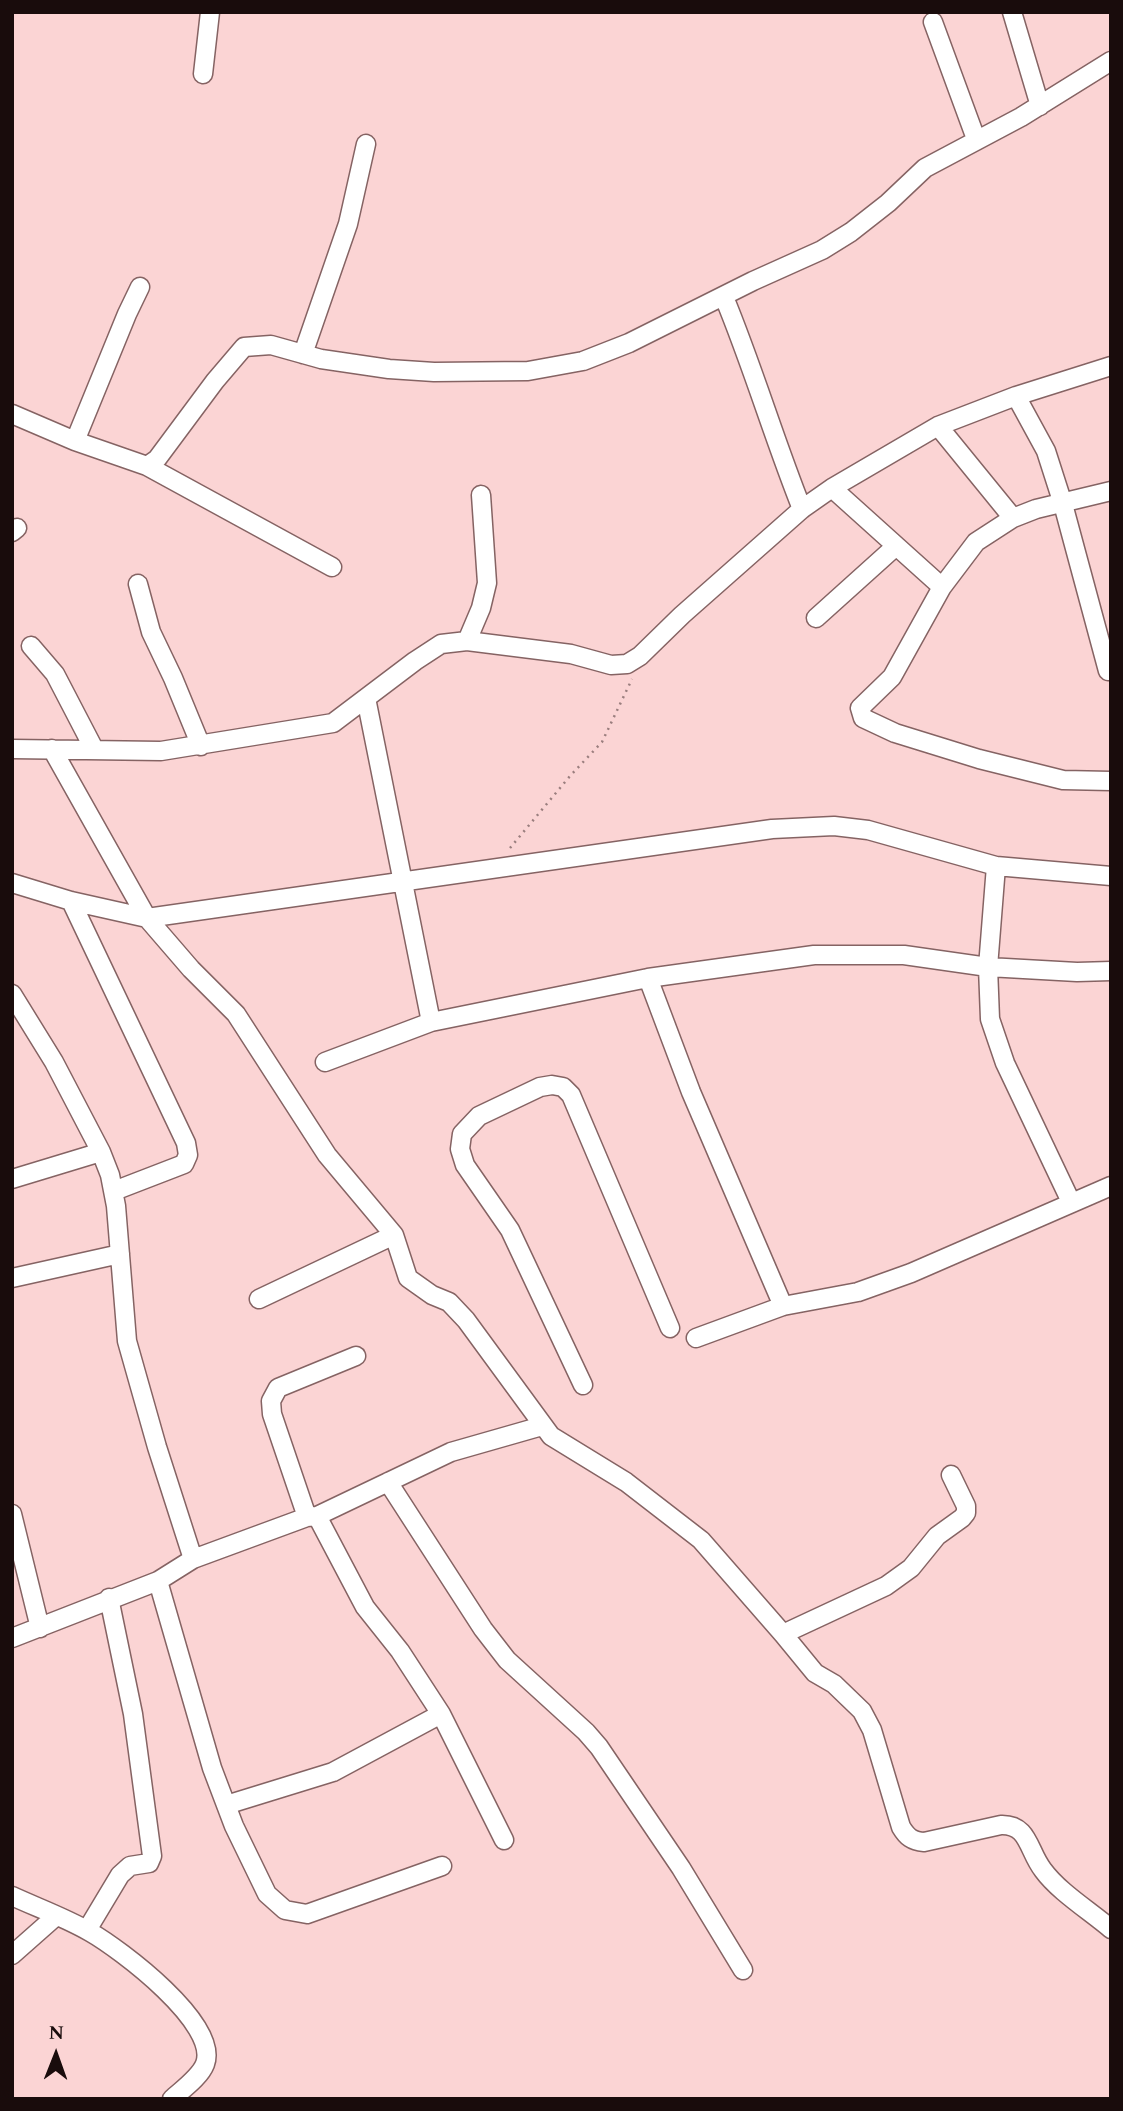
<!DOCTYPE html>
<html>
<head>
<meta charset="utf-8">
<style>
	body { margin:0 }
	#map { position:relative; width:1123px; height:2111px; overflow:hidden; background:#fbd4d4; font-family:Spectral,serif }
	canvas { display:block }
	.frame { position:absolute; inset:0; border:14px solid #190c0c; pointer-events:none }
	.north { position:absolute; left:21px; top:2020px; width:70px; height:70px; -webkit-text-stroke:5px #fbd4d4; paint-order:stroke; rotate:1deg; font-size:19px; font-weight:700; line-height:28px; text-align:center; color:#190c0c }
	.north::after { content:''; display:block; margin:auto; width:24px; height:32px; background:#190c0c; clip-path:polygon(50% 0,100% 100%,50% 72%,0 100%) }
</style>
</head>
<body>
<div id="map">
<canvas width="1123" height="2111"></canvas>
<div class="frame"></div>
<div class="north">N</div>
</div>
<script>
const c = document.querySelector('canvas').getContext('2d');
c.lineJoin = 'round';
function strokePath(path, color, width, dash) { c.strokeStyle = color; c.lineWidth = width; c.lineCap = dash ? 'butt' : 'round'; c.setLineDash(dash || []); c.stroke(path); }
const street = new Path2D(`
	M1012,12L1040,106
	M933,22L976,139
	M203,74L210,12
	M724,297C753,367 774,439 802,509
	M303,354L348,224L366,144
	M1016,396L1046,451L1063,504L1108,671
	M12,414L75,441L147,466L157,459L215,381L244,347L271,345L321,359L389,369L434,372L528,371L583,361L629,343L753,281L822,250L851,232L888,203L925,168L1021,117L1111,61
	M938,426L1013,518L1036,509L1111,491
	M75,441L127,314L140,287
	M147,466L332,567
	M832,488L942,587
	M1013,518L976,542L942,587L892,677L860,708L863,718L895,733L979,759L1063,780L1111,781
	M12,532L17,528
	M138,584L151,632L173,678L201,746
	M816,618L896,546
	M467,641L481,608L487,583L481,495
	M31,646L55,674L94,749
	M366,698L431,1022
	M12,749L161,751L333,723L415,661L441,644L467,641L571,654L611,665L627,664L640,656L682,615L802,509L832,488L938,426L1016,396L1111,366
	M52,749L147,918L191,969L236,1014L327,1155L394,1235L408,1278L432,1295L449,1302L466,1320L551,1436L626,1482L701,1540L783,1634L815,1673L834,1684L862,1711L872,1730L901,1827C907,1837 912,1841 924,1842L1001,1825C1029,1824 1028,1851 1043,1870C1059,1892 1090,1911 1111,1929
	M996,866L988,967L990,1019L1005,1063L1071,1202
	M12,883L71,901L147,918L772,829L834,826L868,830L996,866L1111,876
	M71,901L186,1143L188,1155L184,1164L114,1191
	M648,978L691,1092L783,1306
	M12,994L54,1062L101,1152L110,1175L116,1206L127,1341L157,1447L193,1559
	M325,1062L431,1022L648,978L814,955H904L988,967L1077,972L1111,971
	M12,1179L101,1152
	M12,1278L120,1254
	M259,1299L394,1235
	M696,1338L783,1306L858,1292L911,1273L1111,1186
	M583,1385L510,1230L465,1165L460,1149L462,1134L479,1116L540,1087L552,1085L563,1087L571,1095L670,1328
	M388,1482L483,1629L507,1660L586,1732L599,1747L681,1868L743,1970
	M12,1514L40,1628
	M317,1516L365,1607L400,1651L441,1714L504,1840
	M307,1517L272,1414L271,1401L278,1388L356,1356
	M158,1581L212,1768L234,1826L267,1894L285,1910L307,1914L442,1866
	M783,1634L886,1586L911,1568L937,1536L962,1518L966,1513V1506L951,1475
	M12,1638L158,1581L193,1559L307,1517L317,1516L451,1452L542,1426
	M226,1805L333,1772L441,1714
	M12,1896C38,1908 66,1918 90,1932C120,1949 220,2024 205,2064C200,2077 183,2089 172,2099
	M87,1930L120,1875L130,1866L149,1863L152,1856L133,1714L109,1598
	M12,1955L55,1917`);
strokePath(street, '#856363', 21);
strokePath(new Path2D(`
	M510,848L570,776L602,742L632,679`), '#9a7e7e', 2.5, [2, 5]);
strokePath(street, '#fff', 18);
</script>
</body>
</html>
